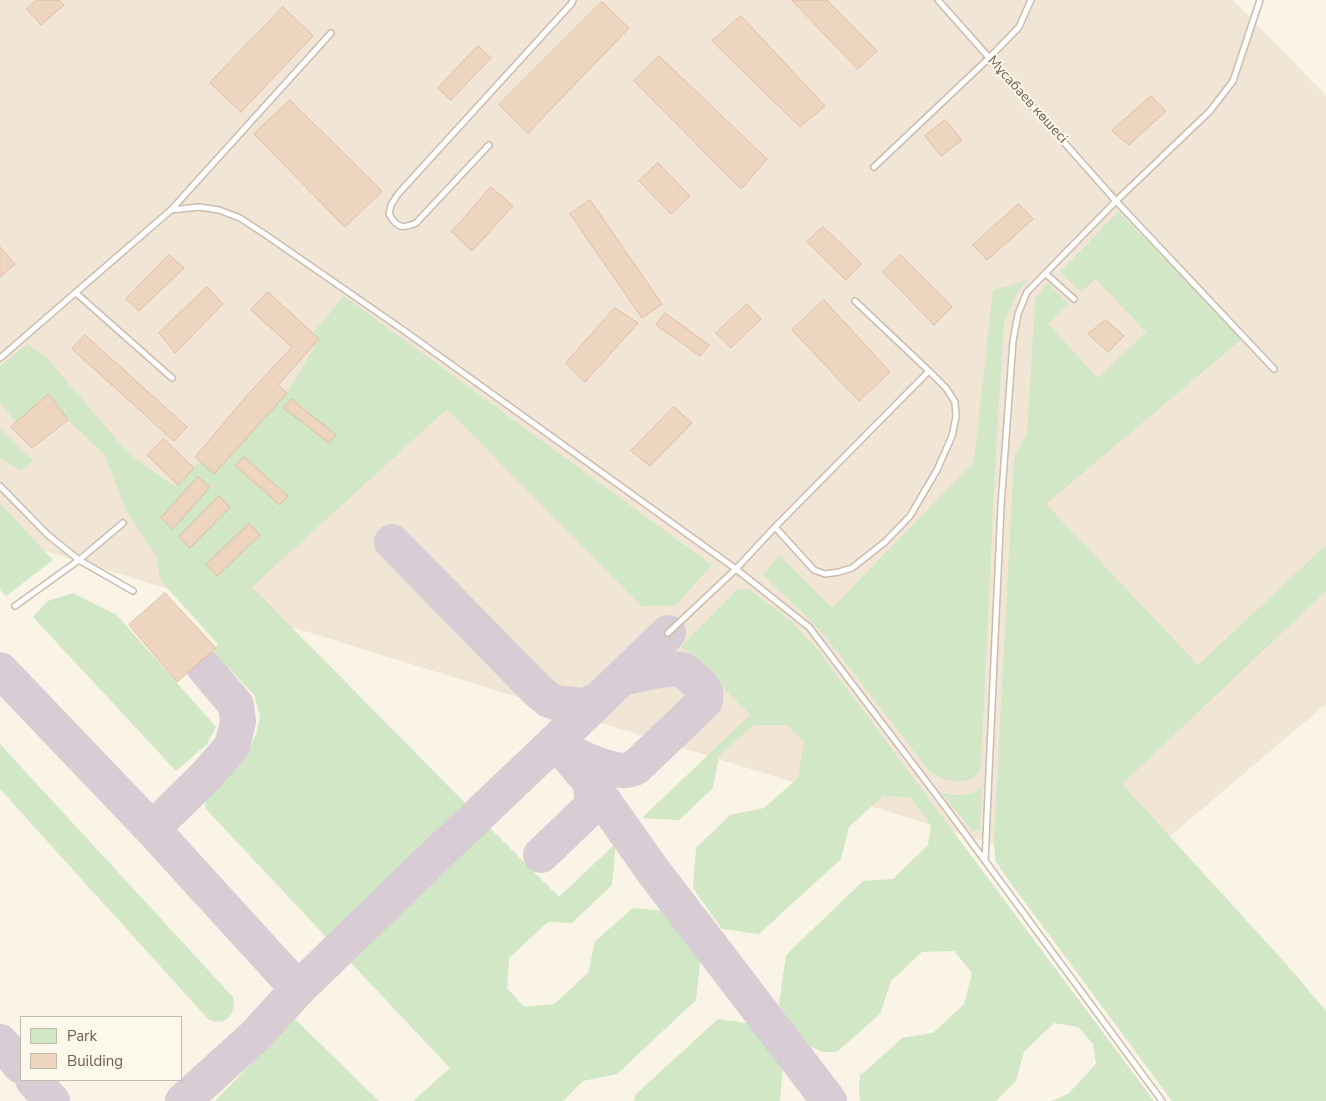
<!DOCTYPE html>
<html>
<head>
<meta charset="utf-8">
<style>
	body { margin:0 }
	#map { position:relative; width:1326px; height:1101px; overflow:hidden; background:#faf4e6; font-family:"Nunito Sans",sans-serif }
	canvas { display:block }
	.legend { position:absolute; left:20px; top:1016px; width:162px; height:65px; box-sizing:border-box; background:#fdf8ec; border:1px solid #c5baac; margin:0; padding:6px 9px; list-style:none; font-size:15px; color:#725c4d }
	.legend li { display:flex; align-items:center; gap:10px; height:25px }
	.legend b { width:25px; border:1px solid #c5baac }
</style>
</head>
<body>
<div id="map">
<canvas width="1326" height="1101"></canvas>
<ul class="legend">
<li><b style="height:14px;background:#d1e7c6"></b>Park</li>
<li><b style="height:14px;background:#eed5c0"></b>Building</li>
</ul>
</div>
<script>
const c = document.querySelector('canvas').getContext('2d');
c.lineJoin = 'round';
function paint(path, color) { c.fillStyle = color; c.fill(path, 'evenodd'); }
function strokePath(path, color, width, dash) { c.strokeStyle = color; c.lineWidth = width; c.lineCap = dash ? 'butt' : 'round'; c.setLineDash(dash || []); c.stroke(path); }
function write(font, color, halo, rows, align = 'center') {
  c.font = font + ' "Nunito Sans",sans-serif'; c.lineWidth = 4; c.setLineDash([]); c.textBaseline = 'middle'; c.strokeStyle = halo; c.fillStyle = color; for (const [text, x, y, turn = 0] of rows) {
    c.save(); c.translate(x, y); c.rotate((+turn || 0) * Math.PI / 180); c.textAlign = isNaN(turn) ? turn : align; if (halo) c.strokeText(text, 0, 0); c.fillText(text, 0, 0); c.restore();
  }
}
paint(new Path2D(`
	M0,0H1233L1326,95V704L1116,882L0,537Z`), '#f1e6d5');
paint(new Path2D(`
	M1118,212L1244,337L1046,504L1198,665L1326,545V591L1122,784L1287,965L1326,1011V1101H1172L1004,874L995,860L994,836L1014,457L1027,434L1035,298L1048,283L1069,304L1048,324L1098,378L1146,332L1096,279L1081,292L1060,272Z
	M1027,280L1017,293L1004,322L995,469L981,767C974,788 944,782 930,772L829,641L807,617L763,575L779,555L832,608L974,462L993,290Z
	M344,296L712,565L675,606H641L447,409L252,587L466,804L328,939L205,808L207,795L244,757L256,735L260,716L254,695L213,651L218,644L160,580L156,556L126,510L105,455L68,420L50,394L16,423L0,402V366L27,344L45,356L129,454L174,486L194,468L200,462L214,474L287,393L319,339L313,333Z
	M0,428L33,461L21,471L0,458Z
	M0,503L53,560L6,596L0,590Z
	M748,588L792,622L818,650L1154,1101H1051L1068,1094L1096,1064L1093,1044L1078,1027L1054,1023L1024,1052L1016,1081L996,1101H860L859,1087L861,1068V1075L902,1038L933,1033L964,1004L972,973L954,951L922,952L891,981L880,1014L837,1052H823L807,1045L779,1005L786,955L863,881L893,879L928,845L931,825L910,797L883,796L849,827L841,859L759,934L722,929L693,888L696,848L730,815L764,808L798,778L804,742L787,725H753L719,757L713,788L679,820L642,818L750,715L681,646L737,590Z
	M73,593L117,615L216,727L207,744L176,771L33,617L48,601Z
	M0,744L233,997C237,1014 225,1028 208,1019L0,789Z
	M982,787L980,830L972,831L942,793C957,796 969,797 982,787Z
	M489,827L559,897L616,843L612,885L572,923L548,922L509,958L507,988L524,1007L554,1004L588,973L595,941L633,908L667,911L701,954L696,1000L617,1074L583,1081L563,1101H413L450,1068L350,962Z
	M295,1019L379,1101H215Z
	M718,1019L753,1024L783,1064L780,1101H634L636,1094Z`), '#d1e7c6');
strokePath(new Path2D(`
	M392,542L536,689L549,700L558,703L582,706L598,701
	M668,633L551,746L564,751L591,783L653,871L829,1101
	M0,670L152,829L298,989
	M565,751C583,758 619,778 636,767L705,701C707,692 703,687 696,681C692,678 688,673 684,671C672,665 636,675 622,678
	M152,829L206,776L232,746L238,722L236,705L204,667
	M541,855L591,807L592,798L591,783
	M0,1042L21,1066
	M33,1080L52,1101
	M183,1101L255,1036L298,989L428,863L551,746`), '#d8cdd4', 36);
const building = new Path2D(`
	M36,0H59L64,5L41,25L27,9Z
	M792,0H827L877,51L858,69Z
	M602,2L629,28L528,133L499,105Z
	M283,7L313,36L241,112L210,83Z
	M741,16L825,106L800,127L712,41Z
	M478,46L491,58L451,100L438,88Z
	M659,56L767,159L741,189L634,81Z
	M1151,96L1166,111L1129,145L1112,131Z
	M290,100L382,191L345,227L254,134Z
	M945,120L962,140L941,156L925,136Z
	M658,163L690,196L671,214L639,181Z
	M491,187L513,206L472,251L452,232Z
	M590,200L662,304L642,318L570,214Z
	M1019,204L1033,219L987,260L973,245Z
	M823,227L862,264L846,280L807,242Z
	M0,247L15,264L0,277Z
	M169,255L184,268L139,311L126,299Z
	M901,255L952,307L934,325L883,272Z
	M207,287L223,304L175,353L159,333Z
	M268,292L319,339L278,385L287,393L214,474L195,457L250,392L292,347L251,310Z
	M824,300L890,372L859,401L792,330Z
	M747,304L761,319L731,348L716,333Z
	M615,308L638,323L585,382L566,363Z
	M665,313L709,345L700,356L656,325Z
	M1106,320L1124,336L1108,352L1088,334Z
	M85,335L187,427L174,441L72,349Z
	M49,394L68,420L32,448L11,427Z
	M291,399L336,435L329,443L284,408Z
	M674,407L692,423L650,466L631,451Z
	M164,439L194,468L178,485L147,455Z
	M244,457L288,496L280,505L236,466Z
	M198,477L210,487L173,529L161,518Z
	M219,496L230,507L190,548L179,537Z
	M249,524L260,535L217,576L206,565Z
	M165,593L216,648L177,682L129,625Z`);
paint(building, '#eed5c0');
strokePath(building, '#dfbda2', 1);
const lane = new Path2D(`
	M938,0L1116,201L1210,111L1233,81L1260,0
	M489,145L416,223C402,229 397,228 389,214L391,205L398,194L572,3L573,0
	M874,167L989,58L1019,27L1031,0
	M171,210L199,207L219,210L240,218L266,235L406,332L736,569L809,627L941,801L1162,1101
	M1046,274L1074,299
	M76,293L172,378
	M0,358L171,210L331,33
	M0,486L48,535L79,560L133,591
	M775,527L814,570L825,574L839,572L852,568L885,542L910,516L937,470L952,436L956,417L955,402L946,388L929,371
	M15,606L79,560L123,523
	M668,633L736,569L775,527L929,371L855,301
	M985,861L1001,506L1013,341L1018,314L1027,292L1116,201L1274,369`);
strokePath(lane, '#cbbcad', 8);
strokePath(lane, '#fff', 5);
write('14px', '#725c4d', '#fdf8ec', [
	["Мұсабаев көшесі",1027,100,48]
]);
</script>
</body>
</html>
